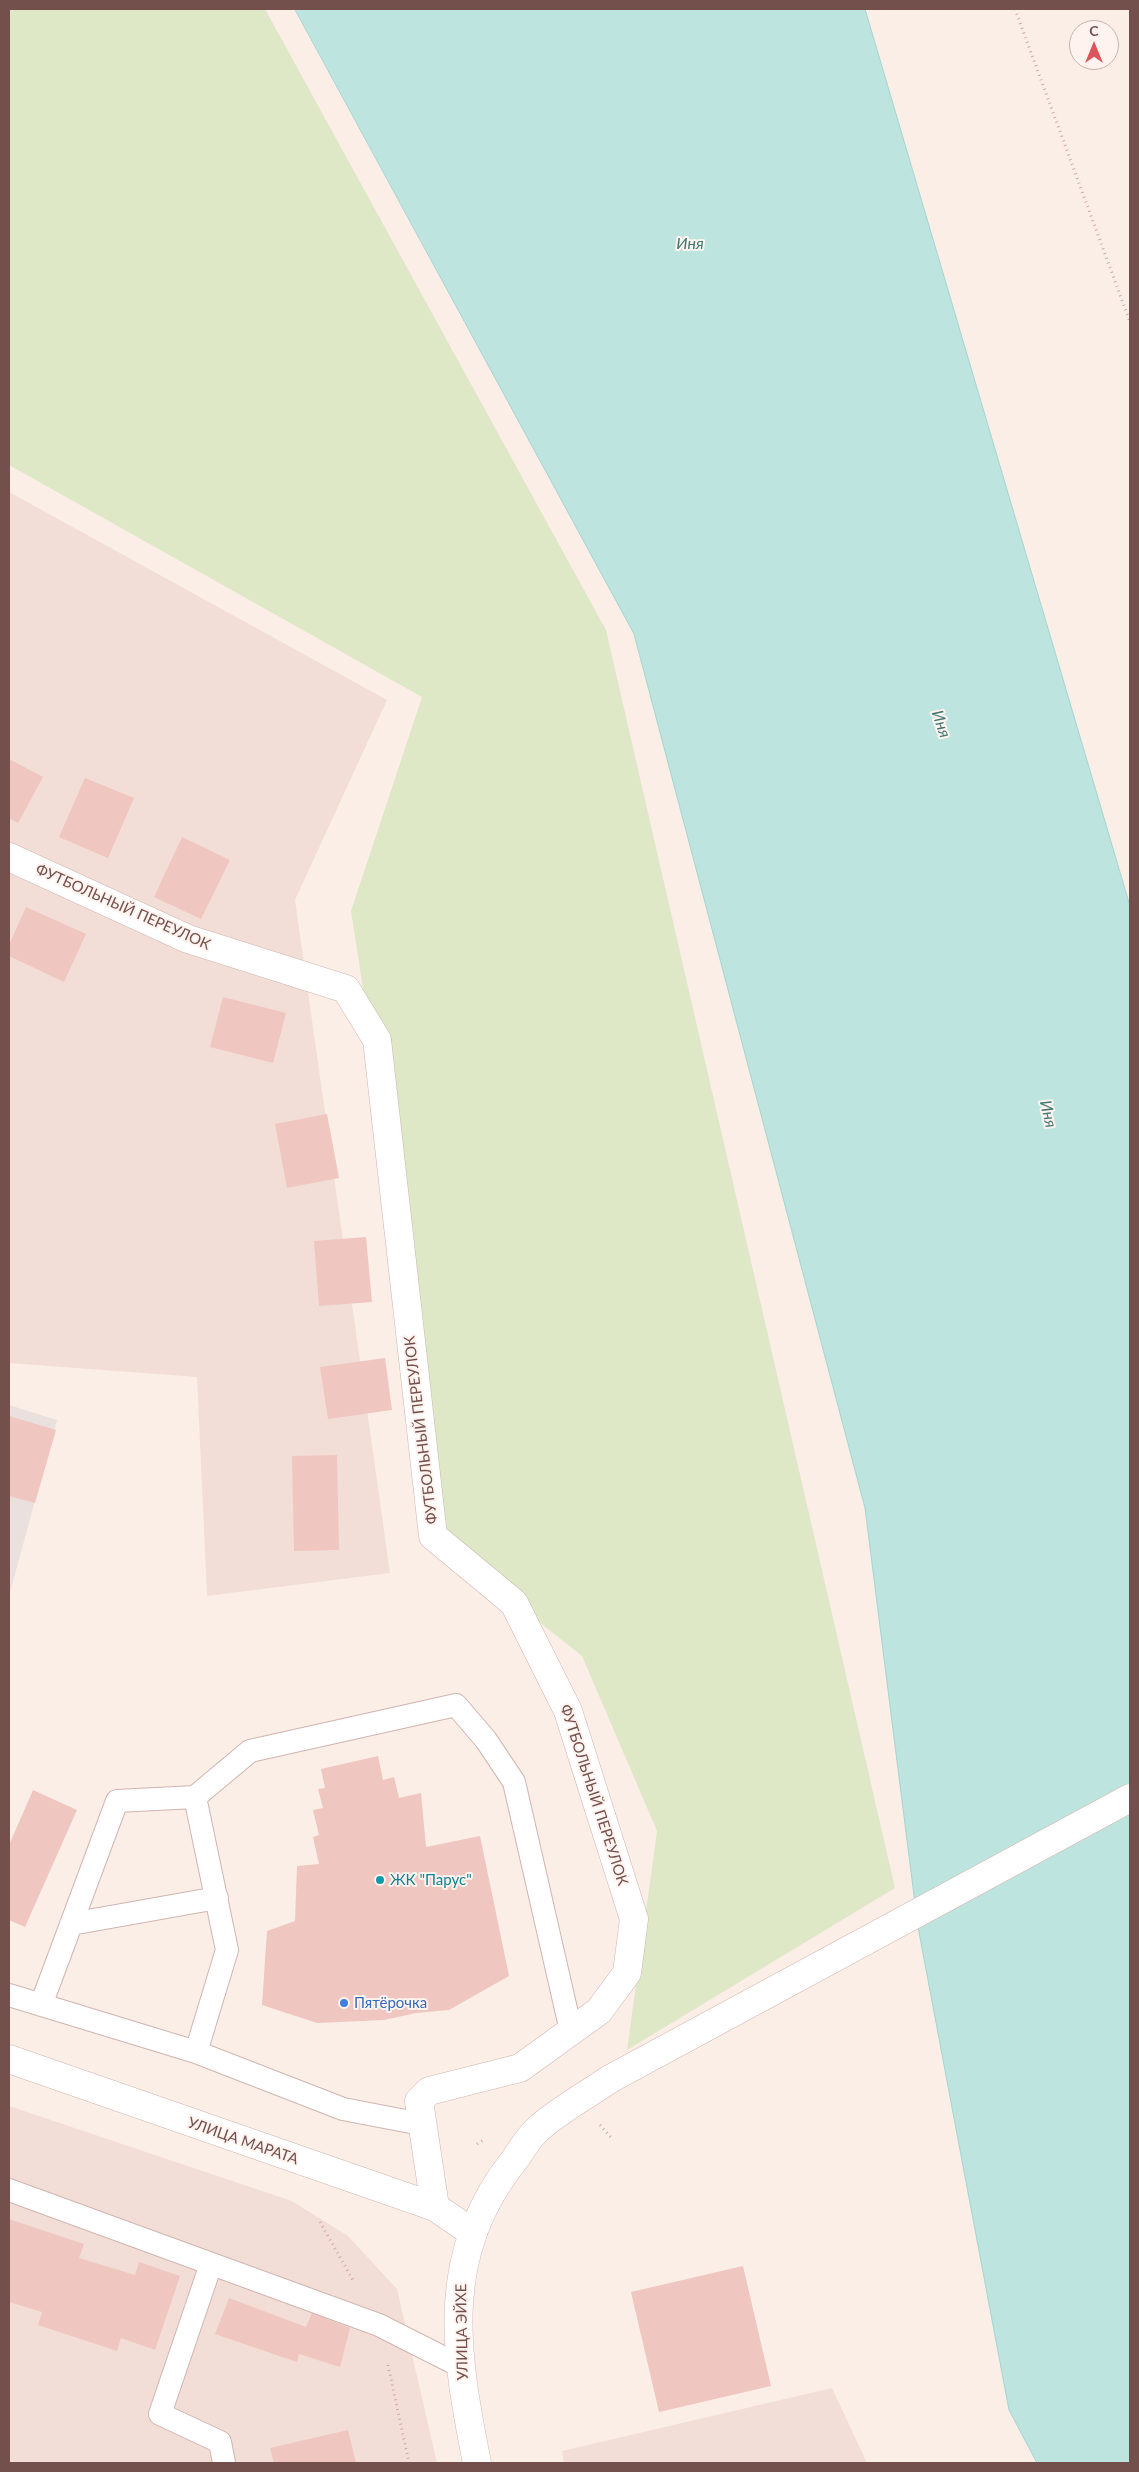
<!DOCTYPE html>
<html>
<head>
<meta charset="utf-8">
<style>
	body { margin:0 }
	#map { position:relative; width:1139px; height:2472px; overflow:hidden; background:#fbeee7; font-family:Lato,sans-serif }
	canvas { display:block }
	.frame { position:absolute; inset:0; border:10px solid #74504d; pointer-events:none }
	.north { position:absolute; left:1069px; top:20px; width:50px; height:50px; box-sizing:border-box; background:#fef3ee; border:1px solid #c7b2ae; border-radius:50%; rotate:0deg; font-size:14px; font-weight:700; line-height:20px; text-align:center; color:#74504d }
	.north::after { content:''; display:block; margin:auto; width:18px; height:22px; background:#de545c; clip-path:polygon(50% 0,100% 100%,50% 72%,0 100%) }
</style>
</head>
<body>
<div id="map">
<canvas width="1139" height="2472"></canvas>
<div class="frame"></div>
<div class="north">С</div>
</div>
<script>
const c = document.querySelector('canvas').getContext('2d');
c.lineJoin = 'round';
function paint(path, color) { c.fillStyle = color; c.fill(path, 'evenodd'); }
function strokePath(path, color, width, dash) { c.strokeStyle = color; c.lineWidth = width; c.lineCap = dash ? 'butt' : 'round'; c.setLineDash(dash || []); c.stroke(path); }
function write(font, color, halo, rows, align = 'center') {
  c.font = font + ' Lato,sans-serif'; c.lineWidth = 4; c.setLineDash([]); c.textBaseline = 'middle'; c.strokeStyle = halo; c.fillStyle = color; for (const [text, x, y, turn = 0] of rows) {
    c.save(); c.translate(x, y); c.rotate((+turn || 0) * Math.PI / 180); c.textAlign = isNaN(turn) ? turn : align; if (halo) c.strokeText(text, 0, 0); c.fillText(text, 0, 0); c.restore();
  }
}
paint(new Path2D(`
	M9,492L387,700L295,900L390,1573L207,1596L197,1377L9,1363Z
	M9,2106L292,2201L348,2236L397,2289L437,2463H9Z
	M832,2388L867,2463H564L562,2451Z`), '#f2ded6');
paint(new Path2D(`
	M9,1405L57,1420L9,1596Z`), '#eae0de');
paint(new Path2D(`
	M9,9H265L606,630L895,1888L627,2050L657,1831L582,1656L450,1551L351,911L422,697L9,465Z`), '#dee8c6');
const water = new Path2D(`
	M295,9H865L1130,906V2463H1037L1009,2410L918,1927L865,1508L634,634Z`);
paint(water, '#bde4de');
strokePath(water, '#a3d5cf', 1);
paint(new Path2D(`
	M9,759L43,777L18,823L9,818Z
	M85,778L134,798L108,858L59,837Z
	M182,837L230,860L201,919L154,897Z
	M26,907L86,934L64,982L9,956V945Z
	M223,997L286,1013L273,1063L210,1047Z
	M327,1114L339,1178L287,1188L275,1124Z
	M366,1237L372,1302L319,1306L314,1241Z
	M385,1358L392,1410L328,1419L320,1367Z
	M9,1416L56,1430L35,1503L9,1496Z
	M337,1455L339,1550L294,1551L292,1456Z
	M378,1756L383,1780L394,1777L399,1798L421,1793L426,1847L480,1836L509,1976L449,2010L416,2013L384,2020L317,2023L262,2005L267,1931L295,1921L297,1866L319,1864L313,1837L319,1835L313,1810L323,1808L318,1789L325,1788L321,1769Z
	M33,1790L77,1810L25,1927L9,1920V1845Z
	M9,2219L84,2244L79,2258L135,2275L139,2262L180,2276L155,2350L121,2338L117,2351L38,2325L42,2312L9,2302Z
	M743,2266L771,2386L659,2412L631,2292Z
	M229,2298L306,2327L312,2313L350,2328L340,2367L299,2354L297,2362L215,2334Z
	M348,2430L356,2463H274L270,2448Z`), '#efc6c0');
const service = new Path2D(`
	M195,1797L250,1751L456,1705L486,1740L514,1782L571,2031
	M71,1924L217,1898
	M9,1995L196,2052L343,2109L421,2124
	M41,2005L117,1801L195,1797L227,1950L196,2052
	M9,2190L379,2325L460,2366
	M211,2264L160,2414L220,2442L224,2463`);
const minor = new Path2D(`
	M9,857L188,939L346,989L377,1040L433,1536L514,1603L568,1711L634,1919L627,1973L599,2011L520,2068L429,2091L419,2101L435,2207
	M9,2059L435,2207L473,2233`);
const secondary = new Path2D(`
	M477,2463C455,2352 438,2255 515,2159C522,2149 529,2137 538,2129C559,2110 587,2095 610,2079L1130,1798`);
strokePath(service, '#cfb5b1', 24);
strokePath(minor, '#cfb5b1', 29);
strokePath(secondary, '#d4b6b0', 29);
strokePath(new Path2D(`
	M1015,9L1130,322
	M600,2125L613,2140
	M477,2144L485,2139
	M320,2222L354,2282
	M388,2365L409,2463`), '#d4a8a3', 3, [1, 4]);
strokePath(service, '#fff', 22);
strokePath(minor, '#fff', 28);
strokePath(secondary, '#fff', 28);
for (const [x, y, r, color] of [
	[380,1880,5,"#0f9aa8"],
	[344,2003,5,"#3f7fe0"]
]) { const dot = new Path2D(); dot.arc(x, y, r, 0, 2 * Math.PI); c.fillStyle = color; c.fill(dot); strokePath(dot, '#fef3ee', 2); }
write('15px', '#74504d', '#fef3ee', [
	["ФУТБОЛЬНЫЙ ПЕРЕУЛОК",123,907,24],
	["ФУТБОЛЬНЫЙ ПЕРЕУЛОК",421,1430,-97],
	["ФУТБОЛЬНЫЙ ПЕРЕУЛОК",594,1795,72],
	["УЛИЦА МАРАТА",243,2141,19],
	["УЛИЦА ЭЙХЕ",462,2332,-91]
]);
write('15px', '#0d838f', '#fef3ee', [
	["ЖК \"Парус\"",390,1880]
], 'left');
write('15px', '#366cbe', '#fef3ee', [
	["Пятёрочка",354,2003]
], 'left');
write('italic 16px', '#417871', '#fef3ee', [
	["Иня",690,244],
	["Иня",941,724,71],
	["Иня",1048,1114,77]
]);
</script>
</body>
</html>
